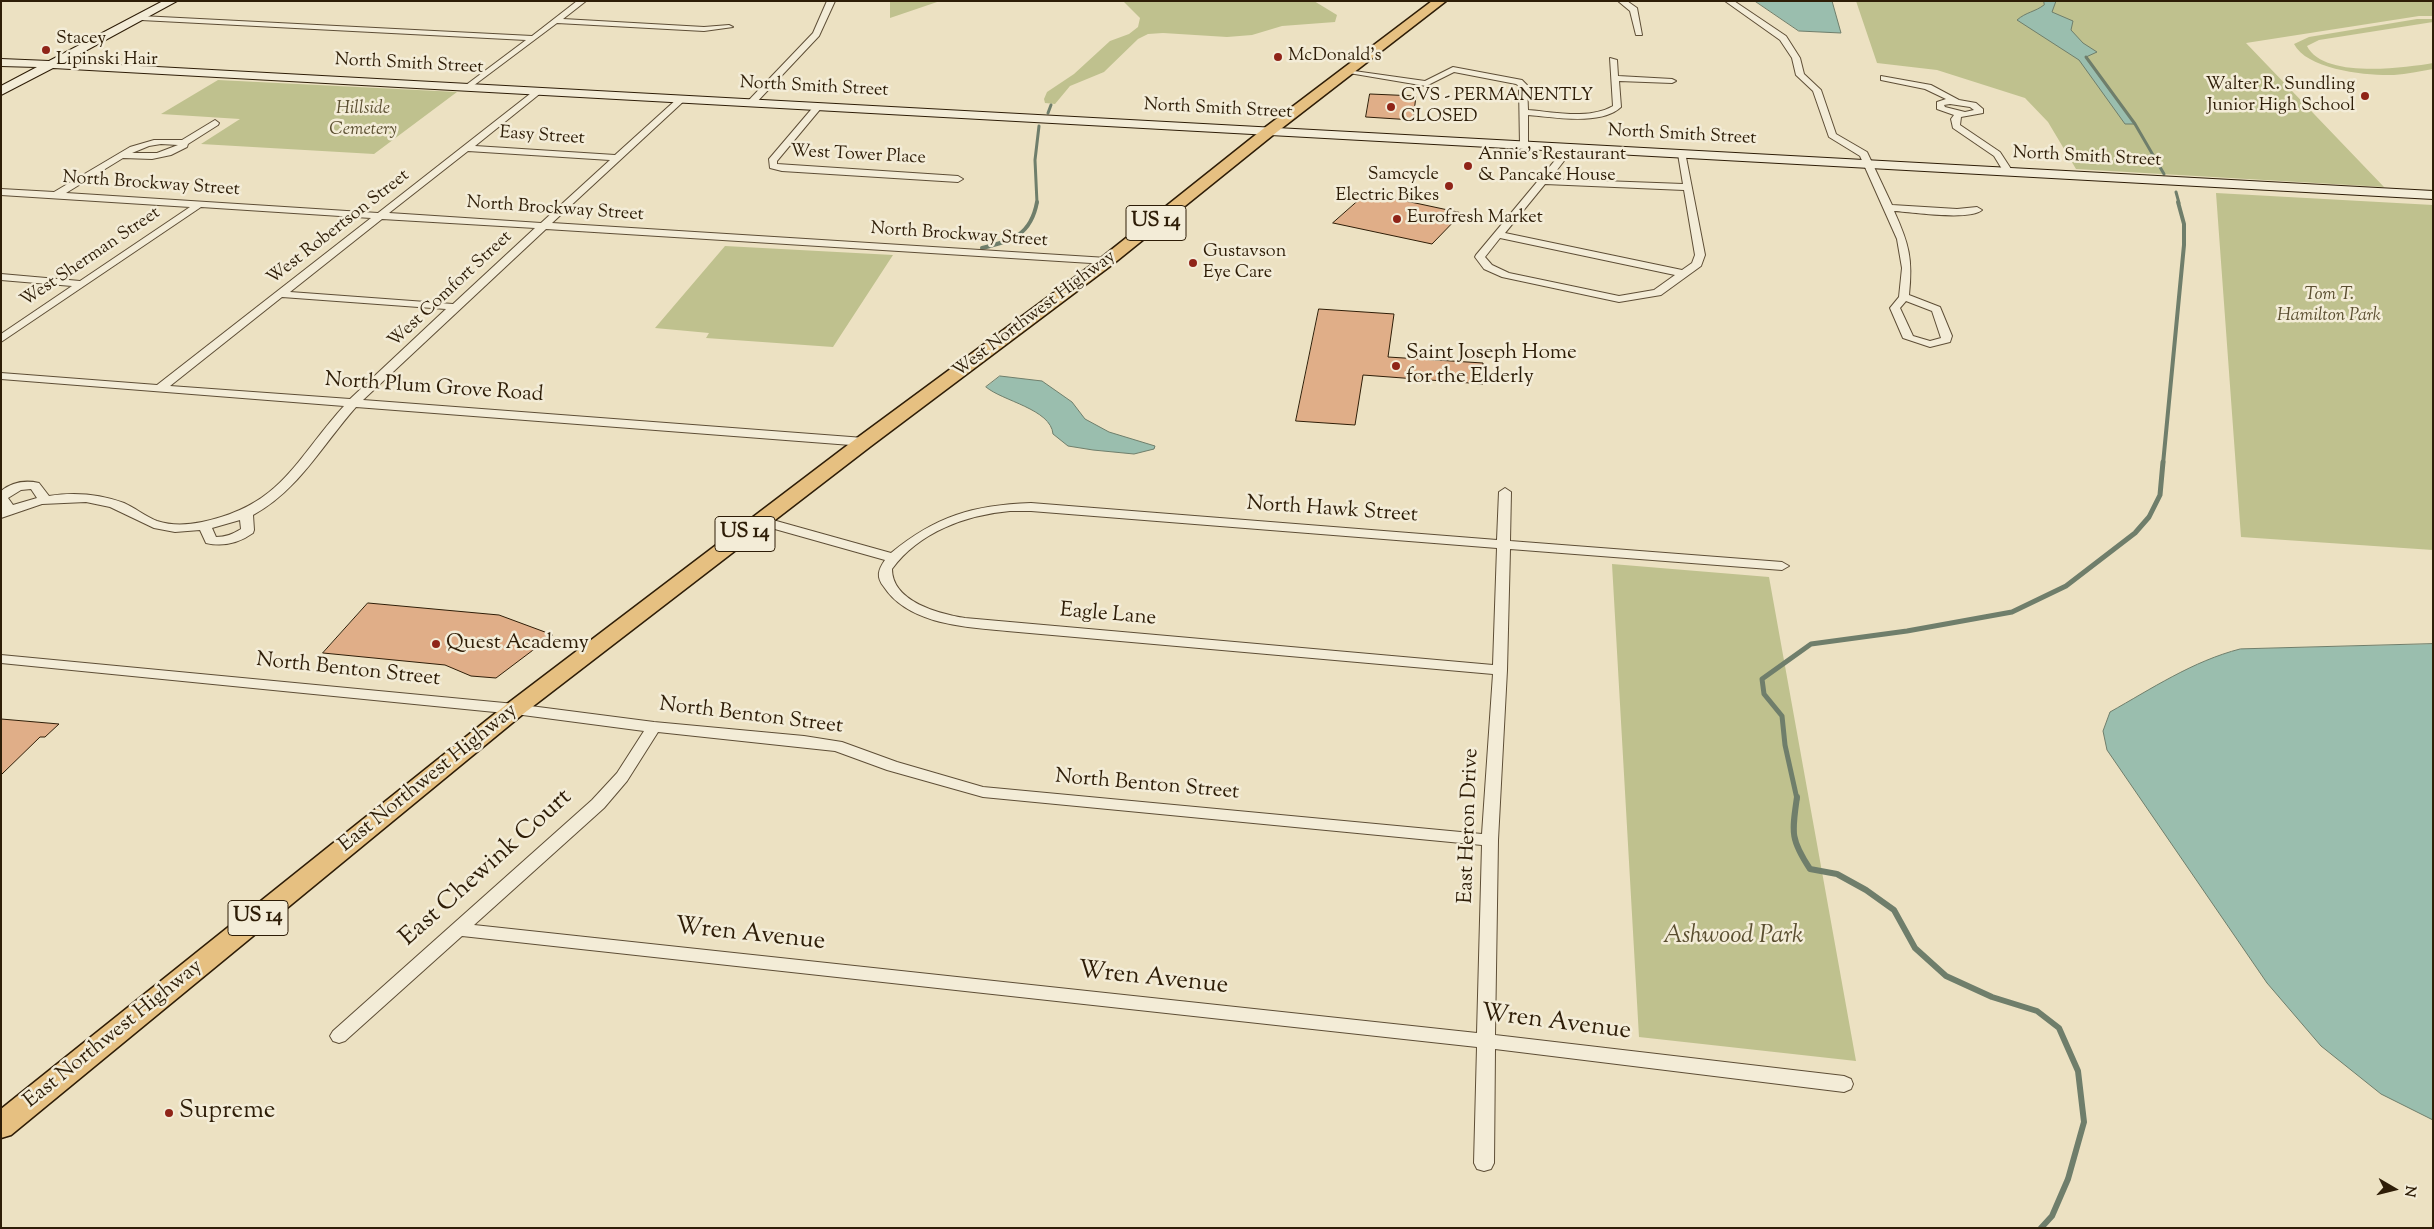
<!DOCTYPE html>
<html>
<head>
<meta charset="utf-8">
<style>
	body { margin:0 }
	#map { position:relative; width:2434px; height:1229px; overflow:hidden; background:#ece1c2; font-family:"Sorts Mill Goudy",serif }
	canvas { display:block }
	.frame { position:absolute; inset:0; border:2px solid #2e1d07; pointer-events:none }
	.north { position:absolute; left:2369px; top:1164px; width:50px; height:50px; -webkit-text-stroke:4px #f3ecd7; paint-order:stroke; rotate:98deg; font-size:14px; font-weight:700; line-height:20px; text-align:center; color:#2e1d07 }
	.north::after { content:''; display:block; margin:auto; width:18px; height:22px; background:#2e1d07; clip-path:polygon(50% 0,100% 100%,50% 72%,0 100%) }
</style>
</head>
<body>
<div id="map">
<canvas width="2434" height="1229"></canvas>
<div class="frame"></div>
<div class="north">N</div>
</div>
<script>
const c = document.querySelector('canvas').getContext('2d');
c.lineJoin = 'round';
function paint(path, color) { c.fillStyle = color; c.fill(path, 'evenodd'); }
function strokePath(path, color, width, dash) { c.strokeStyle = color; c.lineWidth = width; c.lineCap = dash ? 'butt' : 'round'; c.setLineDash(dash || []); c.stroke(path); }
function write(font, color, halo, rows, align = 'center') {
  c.font = font + ' "Sorts Mill Goudy",serif'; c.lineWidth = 5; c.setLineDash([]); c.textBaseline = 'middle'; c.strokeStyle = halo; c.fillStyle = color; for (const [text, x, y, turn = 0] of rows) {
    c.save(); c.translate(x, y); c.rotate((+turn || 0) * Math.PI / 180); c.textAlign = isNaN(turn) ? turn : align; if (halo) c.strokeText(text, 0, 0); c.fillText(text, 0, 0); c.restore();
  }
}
paint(new Path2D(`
	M890,1H940L890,18Z
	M1123,1H1314L1337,15L1335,22L1282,26L1252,35L1227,37L1163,33L1148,34L1138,39L1104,72L1070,86L1055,104L1045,103L1044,99L1047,92L1074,74L1110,41L1129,34L1138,27L1140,18Z
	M1856,1H2433V16H2419L2246,43L2384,187L2076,169L2048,122L2025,98L1937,70L1877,63Z
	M2417,19H2433V22L2319,40L2307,46C2323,79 2404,68 2433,63V69C2420,71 2407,74 2394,75C2369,76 2307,70 2294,44L2309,37Z
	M218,80L457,92L374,154L201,144L240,119L161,114Z
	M2216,193L2433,205V550L2241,537Z
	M725,246L893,255L833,347L706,338L709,333L655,328Z
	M1612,564L1769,577L1856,1061L1639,1037Z`), '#bfc18e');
const water = new Path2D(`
	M1755,1H1832L1841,33L1799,31Z
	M2044,1H2056L2052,12L2073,21L2071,30L2083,43L2097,52L2086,57L2135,124H2125L2079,60L2017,20C2026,12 2035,12 2044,5Z
	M1000,376L1042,381L1072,402L1085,419L1109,432L1155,446L1154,449L1134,454L1093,450L1068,446L1053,434C1051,409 1002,401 986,387Z
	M2433,644V1120L2381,1094L2321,1046L2267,983L2107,750L2103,731L2110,712C2151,689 2193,661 2240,649Z`);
paint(water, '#9abeae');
strokePath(water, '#6f7e6b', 1);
strokePath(new Path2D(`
	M2086,57L2135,124L2164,174
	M1048,113L1051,105
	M2176,192L2179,203
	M1037,203L1035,160L1039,126`), '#6f7e6b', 3);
strokePath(new Path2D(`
	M982,248C1012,241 1031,235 1037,202
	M2163,464L2184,245V224L2178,202`), '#6f7e6b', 4);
strokePath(new Path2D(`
	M1797,799L1785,745L1782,716L1764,694L1762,679L1811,644L1907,631L2012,612L2066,586L2135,533L2149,517L2160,495L2163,462`), '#6f7e6b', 5);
strokePath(new Path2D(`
	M1797,797C1792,832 1790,839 1810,869L1837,874L1866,890L1894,910L1915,948L1946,976L1992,997L2037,1011L2059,1028L2078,1071L2084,1122L2068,1179L2052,1216L2041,1228`), '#6f7e6b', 6);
const building = new Path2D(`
	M1370,94L1416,96L1413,120L1366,117Z
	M1367,193L1420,204L1462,213L1432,244L1333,223Z
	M1319,309L1394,314L1388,357L1483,363V384L1363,375L1355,425L1296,421Z
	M368,603L499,615L553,635L496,678L471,676L445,665L323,653Z
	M1,719L59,724L45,737H40L1,775Z`);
paint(building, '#e0ae88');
strokePath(building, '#2e1d07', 1);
const street = new Path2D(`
	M577,1H586L563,19L704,27L729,25L733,27L704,31L557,23L469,89L465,87L466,85L526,40L141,20L137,18L141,16L532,36Z
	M827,1H835L819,36L754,105H748V101L813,33Z
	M1618,1H1627L1637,8L1642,35H1636L1630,11Z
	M1725,1H1734L1786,36L1800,58L1804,74L1821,90L1836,134L1867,152L1892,205L1957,209L1977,207L1982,210C1969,221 1913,212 1894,211C1909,244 1913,259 1909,295L1940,307L1952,336L1950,342L1930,347L1903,338L1890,308L1899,297L1902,268L1897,239L1860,156L1829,137L1813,91L1796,75L1792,58L1780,40ZM1906,301L1932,311L1941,338L1930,341L1913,336L1900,308Z
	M1610,58L1617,60L1618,76L1672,79L1676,81L1672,83L1619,81L1621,107C1601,126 1553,117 1528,115V146L1524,149L1520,146L1519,86L1516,84L1454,72L1426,86L1343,72L1347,70L1425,81L1453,67L1522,80L1527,85L1528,110C1554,112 1588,120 1613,106Z
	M1881,76L1931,85L1959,100L1976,103L1983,109V113L1961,117L1960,125L2000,152L2013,172L2011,174H2005L1994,156L1953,128L1951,119L1954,115L1937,109V102L1946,99L1925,89L1881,80ZM1950,104L1970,107L1974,110L1965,112L1945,107L1944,105Z
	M535,90L542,92L475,146L615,155L678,98L685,100L552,223L1107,258L1112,261L1107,264L546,229L363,400L864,438L870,442L864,446L356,407C323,444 298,491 253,515L254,530L253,533C239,543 223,547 206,543L200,530L175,532L154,528L110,507L86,502L42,504L1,518V491C12,482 26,480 39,483L49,496C73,492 100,494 124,503C135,508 145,516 157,521C172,526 188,525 202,522C282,505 294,461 344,406L1,379V373L157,385L371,218L201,207L1,342V334L72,286L1,280V274L80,281L190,207L1,195V189L54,192L130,147L154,140H182L215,120L219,123L218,125L188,144L187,147L171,155L152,159L123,158L66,193L378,213ZM161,144L178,145L157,153H132L149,146ZM468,151L610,160L541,223L389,213ZM382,219L535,228L453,304L290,292ZM282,297L446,309L350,399L170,386ZM31,489L37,498L13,505L8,498L21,490ZM240,520L241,529C233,534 226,537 216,537L212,528Z
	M818,104L822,107L777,161V164L958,176L963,179L958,182L782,171L770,168L769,159L815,105Z
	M1570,145L1574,148L1550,179L1683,184L1678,154L1685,152L1705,255L1701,266L1661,295L1619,302L1502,277L1484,269L1475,257L1476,255L1567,146ZM1545,184L1684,190L1695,255L1692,263L1682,270L1505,233ZM1500,238L1675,275L1654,290L1619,296L1509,273L1492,265L1485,257Z
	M1505,488L1511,492L1510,541L1782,562L1789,566L1782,570L1510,549L1507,670L1498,840L1495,1035L1844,1076L1851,1079L1853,1084L1851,1089L1844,1092L1495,1049L1494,1163L1491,1169L1484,1171L1477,1169L1474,1163L1477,1047L462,936L345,1041L339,1043L333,1041L330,1036L333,1031L592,800L617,773L644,731L515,714L1,663V655L515,704L654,722L804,736L842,742L897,762L983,787L1482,834L1493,674L1007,631C967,627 909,625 884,587C876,577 878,570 885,560L757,524L756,521L762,517L891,553C936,516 973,505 1031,503L1497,540L1499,492ZM1010,511H1031L1497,548L1493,665L965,618C940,614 892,602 892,569C919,532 966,515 1010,511ZM658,732L835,751L887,770L983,797L1482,845L1477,1033L474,925L604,808L627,781Z`);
const secondary = new Path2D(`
	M163,1H177L65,62L2433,191V199L53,68L1,95V86L37,67L1,66V59L49,61Z`);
const primary = new Path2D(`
	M1432,1H1446L1273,135L1113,264L871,446L523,714L11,1135L1,1138V1109L507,704L857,438L1101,258L1263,129Z`);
strokePath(street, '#5e4e36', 2);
strokePath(secondary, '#2e1d07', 2);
strokePath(primary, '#2e1d07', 3);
paint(street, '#f3ecd7');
paint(secondary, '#f3ecd7');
paint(primary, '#e6c081');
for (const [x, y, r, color] of [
	[46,50,5,"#8f2418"],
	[1278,57,5,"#8f2418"],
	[2365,96,5,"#8f2418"],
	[1391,107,5,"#8f2418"],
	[1468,166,5,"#8f2418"],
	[1449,186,5,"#8f2418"],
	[1397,219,5,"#8f2418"],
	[1193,263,5,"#8f2418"],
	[1396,366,5,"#8f2418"],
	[436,644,5,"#8f2418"],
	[169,1113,5,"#8f2418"]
]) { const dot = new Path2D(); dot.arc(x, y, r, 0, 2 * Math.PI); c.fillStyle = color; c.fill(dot); strokePath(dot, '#f3ecd7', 2); }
write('18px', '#2e1d07', '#f3ecd7', [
	["Stacey",56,40],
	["Lipinski Hair",56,61],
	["McDonald's",1288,57],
	["Walter R. Sundling",2355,86,"right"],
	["Junior High School",2355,107,"right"],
	["CVS - PERMANENTLY",1401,97],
	["CLOSED",1401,118],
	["Annie's Restaurant",1478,156],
	["& Pancake House",1478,177],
	["Samcycle",1439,176,"right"],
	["Electric Bikes",1439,197,"right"],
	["Eurofresh Market",1407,219],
	["Gustavson",1203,253],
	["Eye Care",1203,274]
], 'left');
write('18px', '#2e1d07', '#f3ecd7', [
	["North Smith Street",409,65,3],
	["North Smith Street",814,88,3],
	["North Smith Street",1218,110,3],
	["North Smith Street",1682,136,3],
	["Easy Street",542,137,4],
	["West Tower Place",858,156,3],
	["North Smith Street",2087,158,3],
	["North Brockway Street",151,185,4],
	["North Brockway Street",555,210,4],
	["West Robertson Street",339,228,-38],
	["North Brockway Street",959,236,4],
	["West Sherman Street",91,258,-34],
	["West Comfort Street",451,290,-43],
	["West Northwest Highway",1035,315,-37]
]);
write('italic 18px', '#5a4e30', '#f3ecd7', [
	["Hillside",363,110],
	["Cemetery",363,131],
	["Tom T.",2329,296],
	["Hamilton Park",2329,317]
]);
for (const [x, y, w] of [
	[1156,223,60],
	[745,534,60],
	[258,918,60]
]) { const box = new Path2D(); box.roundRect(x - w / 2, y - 17.5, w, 35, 4); c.fillStyle = '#f3ecd7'; c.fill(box); strokePath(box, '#2e1d07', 1); }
write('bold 20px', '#2e1d07', null, [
	["US 14",1156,223],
	["US 14",745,534],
	["US 14",258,918]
]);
write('21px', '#2e1d07', '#f3ecd7', [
	["Saint Joseph Home",1406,354],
	["for the Elderly",1406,378],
	["Quest Academy",446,644]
], 'left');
write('21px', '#2e1d07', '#f3ecd7', [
	["North Plum Grove Road",434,389,4],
	["North Hawk Street",1332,511,4],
	["Eagle Lane",1108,616,5],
	["North Benton Street",348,671,6],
	["North Benton Street",751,717,7],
	["East Northwest Highway",429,779,-39],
	["North Benton Street",1147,786,5],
	["East Heron Drive",1470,826,-88],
	["East Northwest Highway",114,1035,-39]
]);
write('25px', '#2e1d07', '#f3ecd7', [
	["East Chewink Court",487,869,-42],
	["Wren Avenue",750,936,6],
	["Wren Avenue",1153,980,6],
	["Wren Avenue",1556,1024,7]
]);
write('italic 25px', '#5a4e30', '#f3ecd7', [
	["Ashwood Park",1733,938]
]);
write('25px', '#2e1d07', '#f3ecd7', [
	["Supreme",179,1113]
], 'left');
</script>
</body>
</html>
